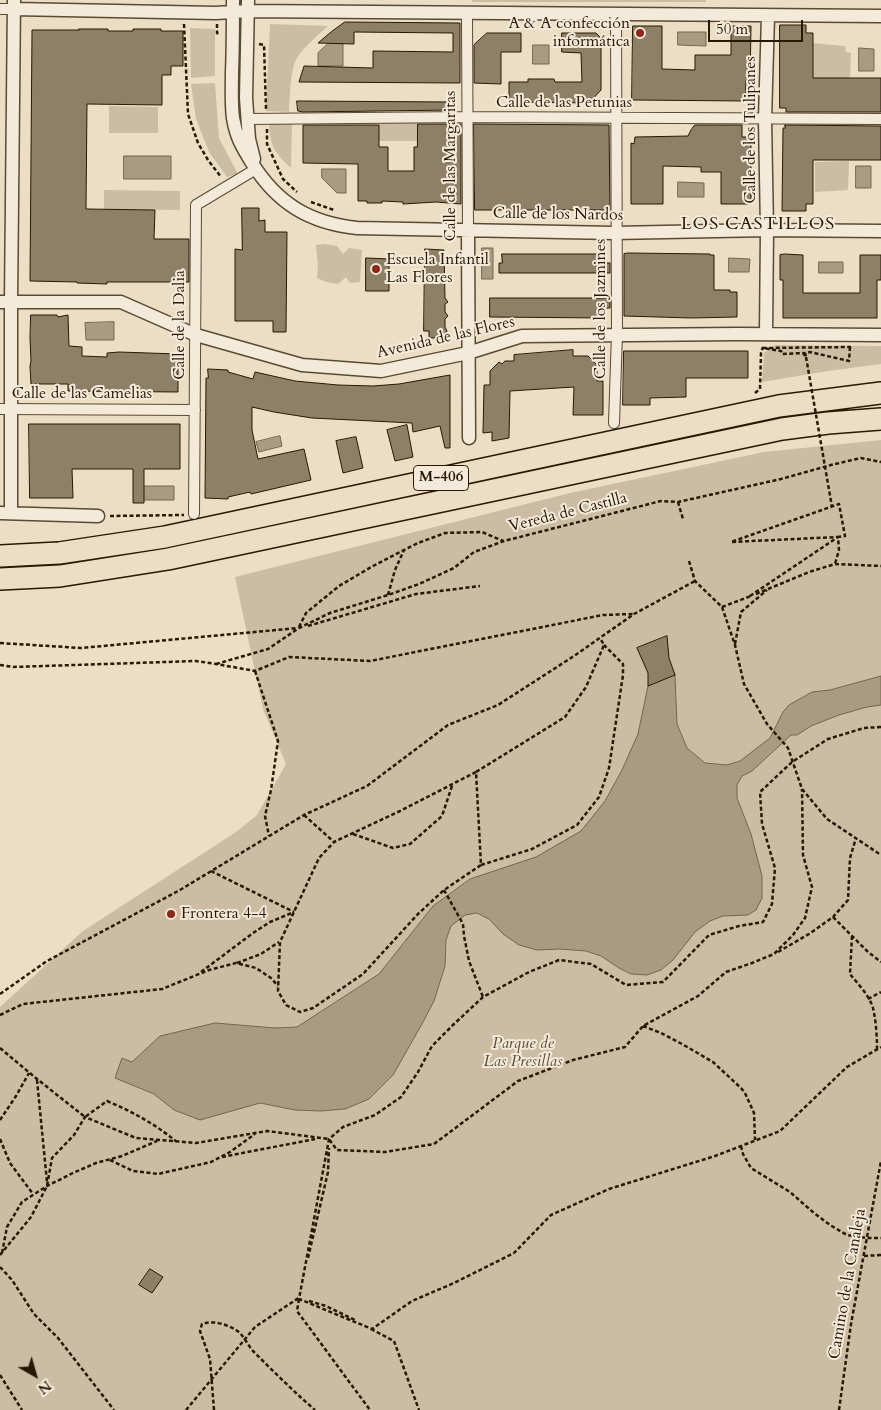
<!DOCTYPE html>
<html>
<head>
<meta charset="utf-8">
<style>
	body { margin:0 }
	#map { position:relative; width:881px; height:1410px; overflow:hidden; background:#ecdec4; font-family:Cardo,serif }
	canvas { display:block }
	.north { position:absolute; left:10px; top:1350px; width:50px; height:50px; -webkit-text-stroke:4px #f3ead9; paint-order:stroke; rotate:142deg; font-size:14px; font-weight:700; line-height:20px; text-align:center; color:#281803 }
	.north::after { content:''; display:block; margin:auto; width:18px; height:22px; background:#281803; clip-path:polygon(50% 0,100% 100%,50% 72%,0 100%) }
	.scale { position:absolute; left:708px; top:20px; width:95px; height:22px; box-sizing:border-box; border:2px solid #281803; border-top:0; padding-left:6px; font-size:15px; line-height:18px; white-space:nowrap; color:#281803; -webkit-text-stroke:4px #f3ead9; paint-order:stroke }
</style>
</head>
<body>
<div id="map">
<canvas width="881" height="1410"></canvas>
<div class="north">N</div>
<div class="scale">50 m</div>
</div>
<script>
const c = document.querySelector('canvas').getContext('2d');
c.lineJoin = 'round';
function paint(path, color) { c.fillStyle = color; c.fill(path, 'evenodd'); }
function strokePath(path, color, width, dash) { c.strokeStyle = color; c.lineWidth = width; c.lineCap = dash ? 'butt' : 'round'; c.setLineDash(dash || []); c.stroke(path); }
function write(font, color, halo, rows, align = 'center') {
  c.font = font + ' Cardo,serif'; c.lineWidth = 4; c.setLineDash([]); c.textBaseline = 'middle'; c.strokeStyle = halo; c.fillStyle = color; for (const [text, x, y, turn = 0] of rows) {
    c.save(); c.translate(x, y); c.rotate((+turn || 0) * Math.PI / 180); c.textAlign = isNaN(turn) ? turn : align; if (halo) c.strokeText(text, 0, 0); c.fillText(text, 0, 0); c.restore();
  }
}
paint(new Path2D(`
	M472,0H706V2H472Z
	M270,24L328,26C317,36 305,46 297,58C290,69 290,98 289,112L266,111Z
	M190,28L215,29V76L191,78Z
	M812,43L845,46L846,52L851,53L850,79L812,78Z
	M215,83L219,138L238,174L227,177L209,152L196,119L191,84Z
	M109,106L158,107V133H109Z
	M379,121H418L417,141H379Z
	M269,123H292L291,168C274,152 270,146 269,123Z
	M849,161L848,190L815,192V162Z
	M104,190L180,191V210L104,209Z
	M325,244L337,246L343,254L349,248L362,250L360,282L350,283L346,277L338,284L326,282L317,278L318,267L316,245Z
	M775,345L881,346V364L828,371L762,382L764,353Z
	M881,440V1410H0V1007L83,931L236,832L257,815L286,764L263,709L235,577L570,493L764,452Z`), '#cbbca3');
const water = new Path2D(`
	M678,32H706V46L678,45Z
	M329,43H343V66H318V53Z
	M533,45H549V64H533Z
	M859,48L874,49V71H859Z
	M124,156H171V179H124Z
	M856,166H871V188H856Z
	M322,169H346V193H337L322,178Z
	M678,182L704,183V197H678Z
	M482,248H493V279H482Z
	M729,258L750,259L749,272H729Z
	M819,262H843V273H819Z
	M114,322V340H86L85,323Z
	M280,436L282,446L259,452L256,442Z
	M144,486H174V500H144Z
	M675,675L677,724L687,748L705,763L727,765L740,761L770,738L783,712L789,705L812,692L830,690L881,676V705L867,707L839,715L811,726L797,735H791L752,771L742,776L737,785V798L751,834L762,876V898L756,910L748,915L723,916L710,921L695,932L673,960L661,970L647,975L631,974L619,968L601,956L586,951L560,949L537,950L519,945L503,934L489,919L477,913L465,915L451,926L446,940L445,966L434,1001L422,1024L393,1075L369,1099L345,1109L321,1111L295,1110L260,1103L200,1120L174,1110L154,1094L115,1078L122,1058L132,1062L160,1036L215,1023L275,1028L297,1027L379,974L433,906L470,879L536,857L581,831L605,801L622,770L638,734L648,686Z`);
paint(water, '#a99b82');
strokePath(water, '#75674f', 1);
const building = new Path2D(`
	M345,22L460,23V83L299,82L304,66L373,68V51L453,52V33L354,32V44L318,43L331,32Z
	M780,25H806V33H813V78H881V112H786V108H780Z
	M633,26H662V69L695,70V55H731V26H751L750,80H746L745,101L632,100Z
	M79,29H108V31H133V29H161V31H183V66H171V75H162V105L87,104L86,209L155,210L154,239H189V282H107V284L77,283V282L30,281L32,30H79Z
	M487,33H521V52H501V84L474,83V45Z
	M562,33H596L601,38V90L589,103L509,102V82H528V79H554L555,82H582L581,53L562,52Z
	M297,101L452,102V110L303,112L298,111Z
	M418,124H461V204L436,202L403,204V202L382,201V203H367V201H358V164L303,163V125H379V147H388V171H414V147H417Z
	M474,124L609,125L610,210H475Z
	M695,125H742V137H748V144H751V204H721V172H701V167L663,166V204H631V143L634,144L635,137L688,136L691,130Z
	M785,125L881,126V160H813V204H806V211H782L783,128H785Z
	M242,208H259V221L265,220V232H287L286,332H273V321H235V249L242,250Z
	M425,249L444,250L445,298L448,302L445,304V312L448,316L445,319V327L447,331L442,338H429V331H424Z
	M628,253L710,254V255H714V290H730V292H737V317L692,318L624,316V254Z
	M502,254H603V263H610V273H499V263H502Z
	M785,254L803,255V293H860V255H881V280H877V318H783V280H780V255Z
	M366,258L389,259V291H366Z
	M490,298H610V308H603V318L490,317Z
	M31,315H57L58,317L68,315L69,346L82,347V356L107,357V353L119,352L178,354V392L68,391V384H31L30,366L31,361L30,338Z
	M573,350V356H588L597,365L594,368L597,371V381H603V415H573L574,387L510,391L509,438L492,441V432L483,433L484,385H490V371L499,362L502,364L505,361H514V355Z
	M624,351H748V378H686V397L650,398V405H623Z
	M208,369L228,370V372L253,379L255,372L295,381L338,385L373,386L399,384L450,375V448H445L440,426L413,432L412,423L312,418L274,412L252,407V430L258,459L304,449L311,480L251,494L250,492L228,497V499L205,498L206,378H208Z
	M29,424H180V469H144V503H133V469H72L73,498H30Z
	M407,425L413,457L395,461L387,430Z
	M356,437L363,468L343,473L336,441Z
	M667,636L669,658L675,675L648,686V673L637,648Z
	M150,1269L163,1277L152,1293L139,1285Z`);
paint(building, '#8e7f67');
strokePath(building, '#281803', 1);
const pedestrian = new Path2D(`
	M0,9H14
	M467,13L468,230
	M247,119L467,117L881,119
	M0,409L195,410
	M614,423L617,334L616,14
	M194,514L196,205L256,169`);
const minor = new Path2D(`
	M233,0C233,24 233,48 232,72C232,87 231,103 233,118C236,137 242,147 252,163C277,203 309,223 357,228L614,233L767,230L881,231
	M248,0L246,98L249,139L254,159
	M14,9L216,13L247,11L881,16
	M468,230L469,438
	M0,302H121L196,335L302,365L381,371L468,353L522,336L737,334L881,335
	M766,334L767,230L765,119L768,16
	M0,513L98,516
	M11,513V301L14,0`);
const trunk = new Path2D(`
	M0,556L59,553L165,537L779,406L881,393
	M0,579L60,576L168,559L782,429L828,423L881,419`);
strokePath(pedestrian, '#594a33', 12);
strokePath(minor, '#594a33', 15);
strokePath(trunk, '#281803', 24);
strokePath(new Path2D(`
	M184,24L188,114L198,143L208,160L221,177
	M217,24V33L220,34
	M259,44L264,45L266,109
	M267,129V144L283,179L297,192
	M311,202L334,210
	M850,347L849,361L810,352L805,353L806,357L803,353L782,354L781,351L763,348Z
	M755,393L760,389L761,353L763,347
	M678,502L683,519
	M110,516L184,515
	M689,561L695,581L722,607L735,645L744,684L767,724L788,748L802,789L827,819L881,855
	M756,594L809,572L835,564L881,566
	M388,595L395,570L404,550L418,543L445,533L482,532L503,541
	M750,596L838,537L731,542L839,504L845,536L838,537L839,550L835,564
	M722,607L751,596
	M308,626L416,594L480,586
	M299,627L306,613L339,586L373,566L404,550
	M0,643L81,648L298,628
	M735,644L741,612L767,590
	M216,664L268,649L299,628L330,613L388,595L419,584L454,568L474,552L504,541L661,501L678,502L781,479L831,465L861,458L881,462
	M0,665L13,667L196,661L216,664L255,671L289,657L370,661L603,615L633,614
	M255,671L278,741L271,790L265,816L269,836
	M881,727L864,728L828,739L792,762L760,792L762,824L775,868L772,904L763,922L739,926L709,935L663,982L626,985L591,964L559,960L529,972L483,997L454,1024L432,1046L418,1072L401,1097L375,1115L343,1127L329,1139L299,1299L372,1329L412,1301L454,1283L514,1253L551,1215L609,1189L715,1156L780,1131L847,1067L881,1047
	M476,772L400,811L334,842L319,858L280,942L278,991L286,1005L300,1012L313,1008L363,974L418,914L444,890L481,865L476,772L565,717L586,687L604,645L600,638
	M304,815L334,842
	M353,834L393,848L410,844L442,816L452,786
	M481,865L532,849L577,825L599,797L609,768L623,675V664L604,645
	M211,871L294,912
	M444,890L463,924L464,936L469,961L483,997
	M833,917L867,951L881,962
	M852,936L850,974C858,984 869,995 873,1008C876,1021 877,1036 877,1049
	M778,952L809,934L833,917L848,900L850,858L856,838
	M237,963L261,954L279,942
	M201,972L253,933L270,922L294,912
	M0,994L47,961L180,890L304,815L367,786L448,725L498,705L574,656L634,614L695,581
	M868,999L881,992
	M0,1015L23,1004L162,989L209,970L236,963L256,968L271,978L278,986
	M643,1026L661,1033L682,1044L713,1062L741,1088L745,1093L754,1113L755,1140
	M0,1048L37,1079L85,1117L107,1101C133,1112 155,1124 177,1142
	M37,1080L47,1182
	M0,1120L16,1096L29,1073
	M0,1139L10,1163L33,1194
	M741,1146L743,1154L751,1168L790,1192L814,1213L830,1225L847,1235L867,1238H881
	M222,1157L315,1139
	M110,1160L133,1171L158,1174L211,1162L230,1152L255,1134
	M2,1253L7,1227L22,1202L47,1186L73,1173L96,1163L122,1156L157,1141
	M0,1255L31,1217L47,1186L52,1158L74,1135L85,1117L136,1138L196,1143L267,1131L329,1139L337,1150L385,1152L434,1144L518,1081L573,1060L625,1047L643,1026L698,996L726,972L752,963L774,954L793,935L805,918L812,887L803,855L802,789
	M864,1256L881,1255
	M308,1258L328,1172L329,1148
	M0,1267L12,1280L34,1314L58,1338L114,1410
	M299,1299L297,1311L370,1410
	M309,1301L326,1306L355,1320
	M371,1329L394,1341L419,1410
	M0,1375L22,1410
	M186,1410L255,1327L300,1297
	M214,1410L210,1359L200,1331L202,1324C213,1320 226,1324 236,1330C243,1334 247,1344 253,1351C273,1371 293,1391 315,1410
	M839,1410L851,1324L881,1161`), '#281803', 2.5, [4, 2.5]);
strokePath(pedestrian, '#f3ead9', 10);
strokePath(minor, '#f3ead9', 12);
strokePath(trunk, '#ecdec4', 21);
strokePath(new Path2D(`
	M806,357L832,507`), '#281803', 2.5, [4, 2.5]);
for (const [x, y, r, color] of [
	[640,33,5,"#8f2418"],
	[376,269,5,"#8f2418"],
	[171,914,5,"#8f2418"]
]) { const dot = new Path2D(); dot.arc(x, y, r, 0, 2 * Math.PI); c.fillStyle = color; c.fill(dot); strokePath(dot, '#f3ead9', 2); }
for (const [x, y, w] of [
	[441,478,55]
]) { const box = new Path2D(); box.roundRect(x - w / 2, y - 12.5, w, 25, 4); c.fillStyle = '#f3ead9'; c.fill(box); strokePath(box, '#281803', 1); }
write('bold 15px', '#281803', null, [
	["M-406",441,478]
]);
write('16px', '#281803', '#f3ead9', [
	["A & A confección",630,24,"right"],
	["informática",630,42,"right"],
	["Escuela Infantil",386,260],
	["Las Flores",386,278],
	["Frontera 4-4",181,914]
], 'left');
write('16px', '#281803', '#f3ead9', [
	["Calle de las Petunias",564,103],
	["Calle de los Tulipanes",751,130,-90],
	["Calle de las Margaritas",451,166,-90],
	["Calle de los Nardos",558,215,1],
	["Calle de los Jazmines",601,309,-90],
	["Calle de la Dalia",180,325,-90],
	["Avenida de las Flores",446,338,-13],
	["Calle de las Camelias",82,394],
	["Vereda de Castilla",568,513,-14],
	["Camino de la Canaleja",848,1284,-80]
]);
write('italic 16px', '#594933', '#f3ead9', [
	["Parque de",523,1044],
	["Las Presillas",523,1062]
]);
c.letterSpacing = '1px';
write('18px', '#281803', '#f3ead9', [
	["LOS CASTILLOS",758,225]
]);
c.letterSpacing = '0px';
</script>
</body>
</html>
